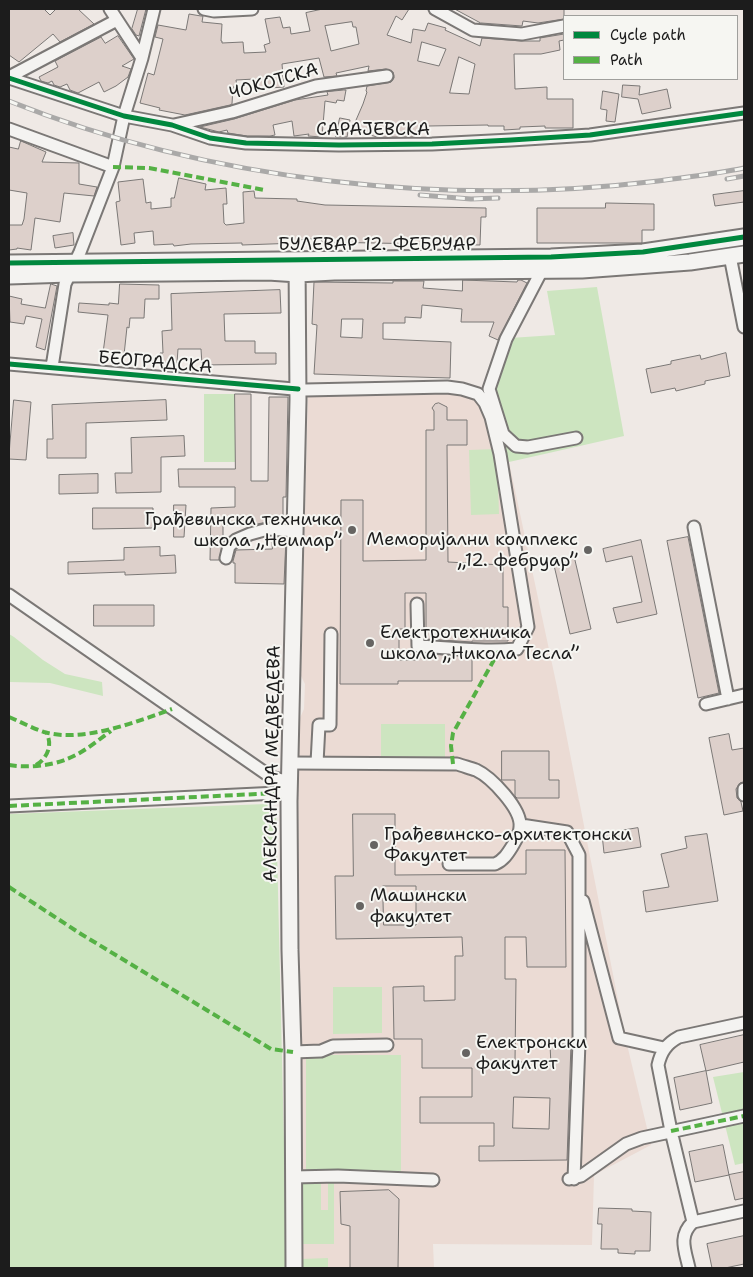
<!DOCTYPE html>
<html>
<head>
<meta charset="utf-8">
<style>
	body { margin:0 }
	#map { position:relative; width:753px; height:1277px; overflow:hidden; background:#efe9e5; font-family:"Shantell Sans",sans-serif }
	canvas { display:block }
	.frame { position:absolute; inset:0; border:10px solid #1c1c1c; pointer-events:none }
	.legend { position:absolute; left:563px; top:15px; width:175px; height:65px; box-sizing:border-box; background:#f6f6f2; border:1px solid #9f9f9c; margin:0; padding:6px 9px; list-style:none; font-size:15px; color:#1c1c1c }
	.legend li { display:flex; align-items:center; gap:10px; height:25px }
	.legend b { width:25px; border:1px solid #9f9f9c }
</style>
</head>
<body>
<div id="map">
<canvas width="753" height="1277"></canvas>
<div class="frame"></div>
<ul class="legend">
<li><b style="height:6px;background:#00873e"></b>Cycle path</li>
<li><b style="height:6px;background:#55b145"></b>Path</li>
</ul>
</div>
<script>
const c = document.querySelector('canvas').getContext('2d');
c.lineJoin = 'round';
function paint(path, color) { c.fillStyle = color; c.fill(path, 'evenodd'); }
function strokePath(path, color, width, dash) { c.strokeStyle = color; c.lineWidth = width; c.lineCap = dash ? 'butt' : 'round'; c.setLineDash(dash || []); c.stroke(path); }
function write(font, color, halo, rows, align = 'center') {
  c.font = font + ' "Shantell Sans",sans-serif'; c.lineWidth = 4; c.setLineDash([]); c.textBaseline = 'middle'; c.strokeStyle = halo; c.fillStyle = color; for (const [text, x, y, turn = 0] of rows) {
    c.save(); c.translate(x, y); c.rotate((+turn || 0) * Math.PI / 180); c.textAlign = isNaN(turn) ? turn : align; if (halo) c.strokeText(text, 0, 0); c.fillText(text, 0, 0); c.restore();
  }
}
paint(new Path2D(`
	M482,390L509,462L557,687L625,1036L651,1145L594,1175L592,1245L433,1244L434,1268H302V1174L298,756L300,718L304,709L305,684L301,676L308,393Z`), '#ebdbd4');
paint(new Path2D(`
	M597,287L624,436L509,462L482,390L510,338L555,335L547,291Z
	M204,394H235V462H204Z
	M497,449L499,514L471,515L469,450Z
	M9,634L14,637L43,660L65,674L102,682L103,696L50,683L10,682L9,684Z
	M381,724H445V758H381Z
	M266,804L276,808L287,1268H9V814Z
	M333,987H382V1033L333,1034Z
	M306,1055H401V1172H306Z
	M744,1072V1163L735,1165L713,1077Z
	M321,1181V1210H328V1183H334V1244H300L301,1182Z
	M328,1258V1268H301V1259Z`), '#cde5c0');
const building = new Path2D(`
	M9,9H44L50,15L56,9H78L94,24L60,42L53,34L19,62L9,55Z
	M138,9H146L139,36L136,35L132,29Z
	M323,9H409L402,20L396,16L387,35L411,43L413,29L425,31L428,23L446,28L445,30L480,46L482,38L521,41H540V38L564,34V40L559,41L560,50L541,54H514L515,89L547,87V99H573V128H545V126L520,127V129L504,130V126H488V125L428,126V131L417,130L416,137H377L370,135L353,127L363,104L367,92L366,91L367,86L391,82L394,78L393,72L386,69L368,71L369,66L336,73L337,76L324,77L319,58L282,64L284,87L256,89L255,79L236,80L237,87H233L232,104L230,105L185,115L159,110L160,108L140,103L148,73L154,75L163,39L155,37L158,25L186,30L189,14L201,16H203L202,22L222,24L221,41H222V43L243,42L244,53L266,52L264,45L270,43L265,19L280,17L283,28L290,27L291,34L310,31L306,13ZM352,22L353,27H356L359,44L331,51L325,26ZM422,42L446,49L439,66L418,61ZM459,57L475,64L469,94L450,93Z
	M455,9H564V19L538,23L523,21L522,26L481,23Z
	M118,36L134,59L122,66L131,69L128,77L116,86L104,92L99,82L78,93L70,90L67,84L60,87L54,85L52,81L48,83L41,81L39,77L58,67L55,61L101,37L105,43Z
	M623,85L640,86L639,95L667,89L671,108L642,114L638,99L622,97Z
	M344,90H346L344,101L337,100L336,103L325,101L322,137L308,136L309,134L294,136L292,121L273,125L275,135L270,136H247L228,133L227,130L219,132L200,127L234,119L295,100L328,95L327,92Z
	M603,91L619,94L615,122L606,121L607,110L601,109Z
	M340,118L350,120L347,137H336Z
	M21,141L46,152L42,162L79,163V184L97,187L94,196L64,193L60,222L35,218L31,250L17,248V249L9,250V225H22L24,219L27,193L9,190V147L18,149Z
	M179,178L206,184L205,190L226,188L227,204H223L224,223L226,225L244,223L243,192L254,191L255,198L297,199V201L325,205L486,208V217H481L480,245L321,242L322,238L298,240V243L242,245V243L191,244L174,246L173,244L154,245L153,231L134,233L135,243L121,245L116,202L120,201L118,182L143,179L146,203L151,202V209L171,207V198H174Z
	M744,191V202L715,206L713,195Z
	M606,203L654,204V230H642V243H537V208H605Z
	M73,233L74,245L55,248L53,236Z
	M463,280L517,282L518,280H521L527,283L498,340L489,336L494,322H461L462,309L422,305L421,318L405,317V323H383V339L451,342L450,378L314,374L317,325L312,324L314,282L393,283V281H424L423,288L462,291ZM342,319H363L362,338L341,337Z
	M51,284L57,286L45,350L36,347L42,319L26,316L24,324L10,322L9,296L22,299L21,304L45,308Z
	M120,284L159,285V299H145L144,318H130L129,328L127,327L124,355L103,353L108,315L78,312L79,303L109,305V303L118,304Z
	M280,290L281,313L224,314L225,341H255V353H276V364L202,365L201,349H178L177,363L159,362L160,353H163L162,331L172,330L171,294Z
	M726,353L730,376L705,381V384L676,391L675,388L651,393L646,369L671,364V361L700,355L701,359Z
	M235,394H251V481H268L269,397H288L286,497H283V523L268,522L257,524L223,525V542L219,560H210L211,508L235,507V487H179L178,469H235Z
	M14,400L31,402L26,460L9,459Z
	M166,400L167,420L86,423V458H47V439H53L52,405Z
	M439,403L447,407V420H467V445H447L448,562L503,565V607H508V641H472V642L426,639V593H405V629H399V660H416V653L472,657V681H398V684H340L341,500H363V561L426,560V430H434V411L432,408L435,404Z
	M184,436L185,456L161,457V492L116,493L115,473H132L131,438Z
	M98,474V493L59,494V475Z
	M174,505H186L184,537H174Z
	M93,508H153V528L93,529Z
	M272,537L286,538L284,584L235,583V563H233V561L236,550L272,549Z
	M688,537L719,693L698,698L667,541Z
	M641,540L657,614L617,623L613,608L642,602L632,556L606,562L603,549Z
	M160,547V556L175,555L176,573L125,575V572L68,574V562L124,560V548Z
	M574,556L591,629L570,634L553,561Z
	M94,605H154V626H94Z
	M729,734L732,750L744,748V782L740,783L736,789L737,798L741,802L743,811L724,815L709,738Z
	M502,751H549V780H559V798H517L515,796V780H502Z
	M353,814H395V875L526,874V850H565L566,967H527L526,937H505V979H516L515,1061H521V1067L551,1066L550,1044H571L567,1160L479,1161V1146H494V1123H420V1097H472V1068H422V1039H394L393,987L424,986V1001L455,1000V956H463L462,937L336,939L335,876H353ZM383,886H416V925H384ZM514,1097L550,1098L549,1129L513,1128Z
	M638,828L641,847L604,853L602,834Z
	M707,834L718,901L646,912L643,891L669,887L661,854L687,848L685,837Z
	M744,1035V1062L706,1071L700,1045Z
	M706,1071L712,1103L680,1110L674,1078Z
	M723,1145L729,1175L695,1182L689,1152Z
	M744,1172V1198L735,1200L729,1175Z
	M389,1190L399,1199L398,1268H350V1226L341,1224L340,1192Z
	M599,1208L632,1209V1211L651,1212L650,1251H635V1254L618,1253V1249H601L602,1224H598Z
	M744,1236V1264L725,1268H712L707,1244Z`);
paint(building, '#ddd0cb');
strokePath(building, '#7b7876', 1);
const minor = new Path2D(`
	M110,9L142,58
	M204,9L214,11L252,9
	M435,9L473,30L522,34L564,26
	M9,77L117,20
	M9,78L124,116L172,125L210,138L246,143L339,145L432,144L511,140L590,135L744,113
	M174,125L232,112L316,86L387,76
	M9,129L113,167
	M730,256L744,327
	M542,270L506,339L489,389L503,434L516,446L528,447L576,438
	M9,364L305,390L447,387L462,389L478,394L485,403L491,417L500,454L528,627L517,649C484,652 451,648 418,646L417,604
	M52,367L65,284L80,252L113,167L124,116L142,58L154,9
	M694,527L728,699
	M226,558L229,546L236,540L250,534L268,529L296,531
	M9,595L271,777L282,780L290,779
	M706,704L744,695
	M290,763L457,764C463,766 470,768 476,770C491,777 522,809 520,827C520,833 516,840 513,845C508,853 504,860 495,864H449
	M317,763L319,725H330L331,634
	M744,789V795
	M9,806L278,793
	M521,825L567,832L579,855V1042L574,1179
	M583,901L619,1038L664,1048
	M293,1052L321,1051L333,1046L387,1045
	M293,1177L338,1176L433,1180
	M569,1179L581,1176L626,1144L642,1138L744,1116
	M693,1222L671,1131L658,1065C661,1052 666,1044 679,1037L744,1023
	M689,1268C685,1250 678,1236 693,1222L744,1211`);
const major = new Path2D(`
	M9,263L551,257L643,252L744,237
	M9,276L69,274L268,272L298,274L334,272L582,270L690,262L744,254
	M294,1268L293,1052L290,950L289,801L298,400L297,260`);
strokePath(minor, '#7b7876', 15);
strokePath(major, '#7b7876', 19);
strokePath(minor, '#f4f3f1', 11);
strokePath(major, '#f4f3f1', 15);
const rail = new Path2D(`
	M9,101C209,181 445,207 658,181C687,177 716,174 744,168
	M727,179L744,176
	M420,195L471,199L498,198`);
strokePath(rail, '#aaa9a8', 5);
strokePath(rail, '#f6f6f2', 3, [9]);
strokePath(new Path2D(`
	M113,167L149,168L264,190
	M9,717C21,722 32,728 44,732C83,743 136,722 172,709
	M453,764L451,746L453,733L499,651
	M9,765C26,768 51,766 67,759C83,753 97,741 111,731
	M36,765C48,758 53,744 46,732
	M9,806L278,793
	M9,887L81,934L271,1049L293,1052
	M671,1131L744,1116`), '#55b145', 4, [8, 4]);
strokePath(new Path2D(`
	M9,78L124,116L172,125L210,138L246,143L339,145L432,144L511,140L590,135L744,113
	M9,263L551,257L643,252L744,237
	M9,364L298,389`), '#00873e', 5);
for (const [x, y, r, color] of [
	[352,530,5,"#666462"],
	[588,550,5,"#666462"],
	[370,643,5,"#666462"],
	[374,845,5,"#666462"],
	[360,906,5,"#666462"],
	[466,1053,5,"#666462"]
]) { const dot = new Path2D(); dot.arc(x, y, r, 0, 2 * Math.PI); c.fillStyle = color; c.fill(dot); strokePath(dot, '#f6f6f2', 2); }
write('18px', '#1c1c1c', '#f6f6f2', [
	["ЧОКОТСКА",274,82,-16],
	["САРАЈЕВСКА",373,130],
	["БУЛЕВАР 12. ФЕБРУАР",377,245],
	["БЕОГРАДСКА",155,363,5],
	["АЛЕКСАНДРА МЕДВЕДЕВА",273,764,-89]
]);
write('18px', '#1c1c1c', '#f6f6f2', [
	["Грађевинска техничка",342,520,"right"],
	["школа „Неимар”",342,541,"right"],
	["Меморијални комплекс",578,540,"right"],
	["„12. фебруар”",578,561,"right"],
	["Електротехничка",380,633],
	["школа „Никола Тесла”",380,654],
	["Грађевинско-архитектонски",384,835],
	["Факултет",384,856],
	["Машински",370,896],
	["факултет",370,917],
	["Електронски",476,1043],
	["факултет",476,1064]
], 'left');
</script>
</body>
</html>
